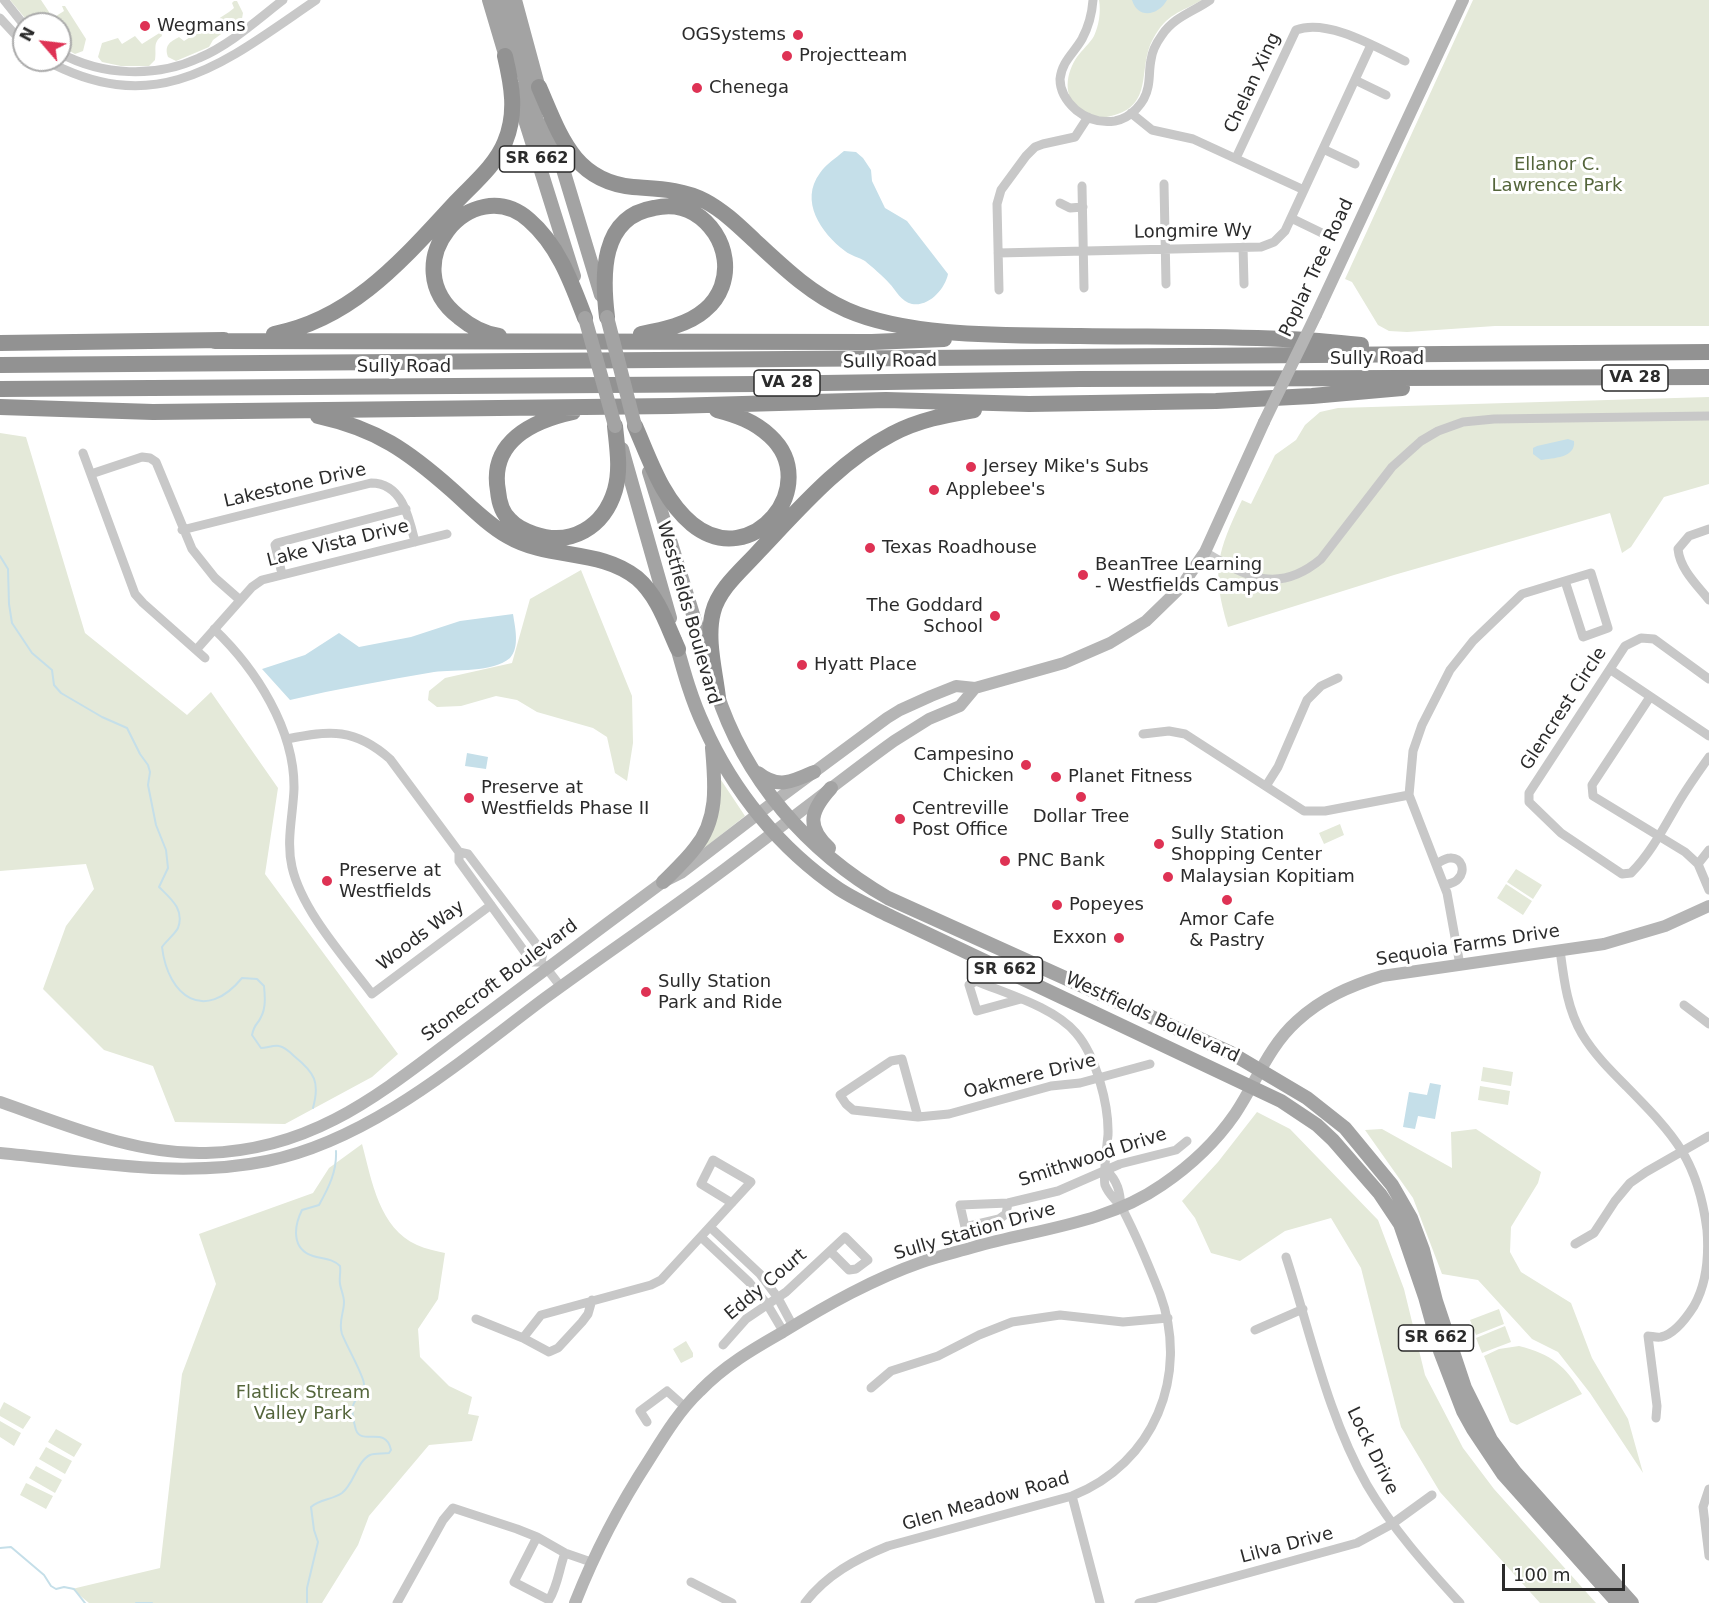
<!DOCTYPE html>
<style>
body{margin:0}
#map{position:relative;width:1709px;height:1603px;overflow:hidden;background:#fff;font-family:"DejaVu Sans",sans-serif}
canvas{display:block}
.north{position:absolute;left:12px;top:12px;width:60px;height:60px;box-sizing:border-box;background:#fff;border:2px solid #aaa;border-radius:50%;rotate:298deg;font-size:16px;font-weight:700;line-height:24px;text-align:center;color:#2b2b2b}
.north::after{content:'';display:block;margin:auto;width:21px;height:27px;background:#de3254;clip-path:polygon(50% 0,100% 100%,50% 72%,0 100%)}
.scale{position:absolute;left:1502px;top:1564px;width:123px;height:27px;box-sizing:border-box;border:3px solid #2b2b2b;border-top:0;padding-left:8px;font-size:18px;line-height:21px;white-space:nowrap;color:#2b2b2b;-webkit-text-stroke:4px #fff;paint-order:stroke}
</style>
<div id="map">
<canvas width="1709" height="1603"></canvas>
<div class="north">N</div>
<div class="scale">100 m</div>
</div>
<script>
const ctx = document.querySelector('canvas').getContext('2d');
ctx.lineJoin = 'round';
function fillPath(path, color) { ctx.fillStyle = color; ctx.fill(path, 'evenodd'); }
function stroke(path, color, width, dash) { ctx.strokeStyle = color; ctx.lineWidth = width; ctx.lineCap = dash ? 'butt' : 'round'; ctx.setLineDash(dash || []); ctx.stroke(path); }
function drawText(font, color, halo, rows, align = 'center') {
  ctx.font = font + ' "DejaVu Sans",sans-serif'; ctx.lineWidth = 6; ctx.setLineDash([]); ctx.textBaseline = 'middle'; ctx.strokeStyle = halo; ctx.fillStyle = color; for (const [text, x, y, turn = 0] of rows) {
    ctx.save(); ctx.translate(x, y); ctx.rotate((+turn || 0) * Math.PI / 180); ctx.textAlign = isNaN(turn) ? turn : align; if (halo) ctx.strokeText(text, 0, 0); ctx.fillText(text, 0, 0); ctx.restore();
  }
}
fillPath(new Path2D(`
 M 10,0 L 41,0 L 53,18 L 64,11 L 62,6 L 65,6 L 86,39 L 83,51 L 75,54 L 60,46 L 60,24 L 30,24 Z
 M 1099,0 L 1202,0 C 1180,13 1167,13 1153,39 C 1137,68 1155,106 1111,116 C 1101,119 1089,116 1080,110 C 1062,97 1066,73 1077,57 C 1082,50 1090,43 1094,36 C 1099,25 1101,12 1099,0 Z
 M 1473,0 L 1709,0 L 1709,326 L 1495,326 L 1407,332 L 1389,331 L 1378,325 L 1352,282 L 1345,279 Z
 M 234,1 L 237,1 L 243,13 L 241,24 L 228,29 L 213,40 L 209,47 L 176,61 L 168,57 C 164,45 170,42 179,37 L 184,41 L 229,12 L 234,8 L 232,3 Z
 M 161,32 L 162,36 C 152,43 157,49 155,60 L 149,66 L 121,66 L 102,62 L 98,57 L 102,43 L 118,38 L 122,44 L 135,36 L 142,44 Z
 M 1709,397 L 1709,484 L 1664,497 L 1631,547 L 1622,553 L 1610,513 L 1394,575 L 1228,627 C 1211,570 1217,553 1242,500 L 1251,504 L 1275,455 L 1296,440 L 1305,425 L 1320,412 L 1338,408 Z
 M 0,433 L 26,437 L 85,633 L 187,715 L 211,692 L 278,788 L 265,874 L 398,1054 L 372,1077 L 285,1124 L 175,1122 L 153,1066 L 104,1050 L 43,989 L 66,926 L 94,889 L 86,864 L 0,871 Z
 M 581,570 L 632,696 L 633,743 L 627,781 L 615,773 L 607,737 L 593,728 L 537,712 L 517,700 L 496,696 L 461,706 L 437,707 L 428,700 L 429,691 L 445,678 L 512,663 L 530,599 Z
 M 721,780 L 745,816 L 698,853 Z
 M 1340,824 L 1344,835 L 1324,844 L 1319,833 Z
 M 1516,869 L 1542,885 L 1533,899 L 1507,882 Z
 M 1506,884 L 1532,901 L 1523,915 L 1497,898 Z
 M 1483,1067 L 1513,1072 L 1511,1086 L 1481,1081 Z
 M 1480,1086 L 1510,1091 L 1508,1105 L 1478,1100 Z
 M 1257,1112 L 1290,1129 L 1378,1220 L 1404,1289 L 1425,1375 L 1463,1448 L 1494,1489 L 1596,1603 L 1540,1603 L 1440,1492 L 1401,1427 L 1361,1268 L 1331,1218 L 1285,1231 L 1240,1261 L 1211,1253 L 1195,1218 L 1182,1201 L 1218,1162 Z
 M 1382,1129 L 1452,1168 L 1451,1132 L 1476,1129 L 1541,1172 L 1538,1183 L 1511,1227 L 1510,1252 L 1521,1272 L 1571,1303 L 1592,1358 L 1628,1419 L 1643,1473 L 1590,1393 L 1558,1352 L 1532,1339 L 1478,1280 L 1442,1274 L 1413,1198 L 1365,1130 Z
 M 362,1144 C 372,1181 379,1228 417,1245 C 426,1249 436,1251 445,1253 L 438,1299 L 418,1329 L 420,1357 L 449,1386 L 472,1397 L 468,1414 L 479,1416 L 472,1441 L 429,1445 L 369,1516 L 358,1545 L 322,1603 L 89,1603 L 72,1589 L 160,1568 L 182,1374 L 216,1284 L 199,1234 L 313,1193 L 329,1168 Z
 M 1499,1309 L 1504,1324 L 1476,1335 L 1470,1320 Z
 M 1505,1326 L 1511,1342 L 1482,1353 L 1476,1338 Z
 M 686,1341 L 693,1353 L 693,1357 L 681,1363 L 673,1349 Z
 M 1519,1346 C 1551,1354 1566,1366 1582,1394 L 1517,1425 L 1510,1422 L 1484,1356 L 1499,1349 Z
 M 4,1402 L 31,1417 L 23,1429 L 0,1416 L 0,1410 Z
 M 0,1421 L 21,1433 L 14,1446 L 0,1437 Z
 M 56,1429 L 82,1444 L 74,1457 L 48,1442 Z
 M 46,1447 L 72,1461 L 65,1474 L 39,1459 Z
 M 36,1466 L 62,1480 L 55,1493 L 29,1478 Z
 M 26,1483 L 53,1496 L 46,1509 L 20,1495 Z`), '#e4e9d9');
fillPath(new Path2D(`
 M 1132,0 L 1167,0 C 1159,15 1138,20 1132,0 Z
 M 844,151 L 856,152 L 863,158 L 871,170 L 872,181 L 885,208 L 907,221 L 948,274 C 945,289 929,307 912,304 C 901,302 896,290 889,283 C 884,277 871,266 865,261 C 859,257 851,256 845,251 C 821,233 799,201 820,173 C 826,164 836,158 844,151 Z
 M 1568,439 L 1574,441 C 1576,458 1553,458 1541,460 L 1533,454 L 1533,448 L 1537,446 Z
 M 513,614 C 515,627 520,647 510,658 C 493,673 455,669 434,672 C 386,680 337,689 290,700 L 262,669 L 305,655 L 339,633 L 359,647 L 411,637 L 460,621 Z
 M 467,753 L 488,757 L 486,769 L 465,766 Z
 M 1430,1083 L 1441,1085 L 1435,1119 L 1418,1116 L 1415,1129 L 1403,1127 L 1409,1092 L 1427,1095 Z`), '#c5dfe9');
stroke(new Path2D(`
 M 0,556 L 8,569 L 9,604 L 12,623 L 32,653 L 52,670 L 54,685 L 61,693 L 102,717 L 127,728 L 140,754 L 148,765 L 150,772 L 148,785 L 156,825 L 166,850 L 168,868 L 159,887 C 170,898 185,909 178,928 C 175,934 166,941 162,947 C 168,997 205,1023 242,978 L 257,979 L 264,986 C 265,996 266,1008 261,1017 C 257,1026 255,1022 252,1035 L 261,1048 C 266,1048 274,1045 279,1046 C 285,1047 290,1052 294,1056 C 315,1073 320,1082 313,1108
 M 0,1548 L 11,1547 L 44,1575 L 51,1586 L 56,1589 L 64,1587 L 74,1589 L 85,1603
 M 136,1603 L 152,1603
 M 307,1603 L 307,1588 L 318,1542 L 314,1530 L 311,1507 C 320,1499 332,1500 342,1493 C 354,1484 357,1461 370,1455 C 375,1453 383,1454 389,1453 L 391,1450 C 386,1425 362,1446 356,1430 C 354,1423 350,1410 354,1403 C 357,1396 364,1392 364,1384 C 364,1376 346,1345 342,1334 C 338,1322 344,1313 344,1302 C 344,1296 341,1290 340,1284 C 339,1278 341,1272 340,1266 C 332,1258 323,1259 313,1256 C 291,1249 294,1226 302,1210 L 319,1205 C 329,1187 337,1171 336,1151`), '#c5dfe9', 2);
stroke(new Path2D(`
 M 4,0 L 24,25
 M 1093,0 C 1092,14 1089,26 1082,39 C 1074,53 1062,61 1060,79 C 1060,91 1067,102 1076,110 C 1087,119 1101,123 1115,121 C 1131,118 1145,103 1148,87 C 1150,78 1149,69 1151,60 C 1152,51 1157,42 1162,35 C 1174,17 1193,12 1210,0
 M 0,18 L 24,44
 M 60,53 C 102,76 156,78 199,58 C 230,45 257,20 283,0
 M 45,60 C 158,121 225,62 316,0
 M 1355,80 L 1386,95
 M 1131,113 L 1152,130 L 1193,139 L 1304,190
 M 1323,149 L 1355,164
 M 1236,158 L 1296,30 C 1327,18 1376,47 1405,61
 M 1164,184 L 1166,284
 M 1082,186 L 1084,288
 M 1060,203 L 1070,208 L 1083,207
 M 1291,218 L 1324,234
 M 1243,247 L 1244,284
 M 998,253 L 1261,247 L 1274,242 L 1285,231 L 1371,45
 M 999,290 L 997,204 L 1001,190 L 1026,156 L 1035,147 L 1043,144 L 1075,137 L 1088,117
 M 83,453 L 135,594 L 143,603 L 205,658
 M 91,474 L 142,457 L 150,458 L 156,462 L 192,549 L 215,578 L 240,600
 M 1709,529 L 1689,536 L 1678,549 C 1680,569 1696,584 1709,600
 M 182,530 L 371,483 C 402,483 409,517 415,542
 M 1205,552 C 1247,577 1278,595 1321,559 L 1392,467 L 1421,441 L 1438,431 L 1463,422 L 1494,419 L 1709,416
 M 282,574 L 275,545 L 277,543 L 406,509
 M 214,629 C 256,669 295,730 294,789 C 293,815 286,841 292,867 C 302,911 345,958 372,994 L 491,905
 M 196,650 L 252,587 L 262,580 L 447,534
 M 1611,670 L 1709,736
 M 1709,679 L 1654,639 L 1641,638 L 1625,646 L 1529,793 L 1529,802 L 1561,833 L 1622,874 L 1631,873 C 1652,852 1665,825 1680,800 C 1689,785 1699,771 1709,757
 M 1650,697 L 1592,785 L 1593,796 L 1685,852 L 1698,864 L 1709,890
 M 1143,734 L 1169,731 L 1185,734 L 1304,811 L 1325,811 L 1409,795
 M 287,739 C 330,730 355,728 390,759 L 459,852 L 459,861 L 532,962 L 541,962
 M 1266,786 L 1278,767 L 1307,700 L 1321,686 L 1338,678
 M 459,852 L 468,854 L 543,953 L 541,962
 M 1436,864 C 1440,862 1445,858 1450,858 C 1462,857 1466,871 1458,879 C 1455,883 1449,884 1444,885
 M 1698,864 L 1709,850
 M 1560,950 C 1564,980 1567,1008 1582,1034 C 1594,1054 1610,1070 1626,1086 C 1674,1135 1698,1159 1707,1230 C 1709,1256 1707,1283 1694,1306 C 1687,1317 1675,1334 1661,1337 C 1657,1338 1651,1336 1648,1336 L 1657,1406 L 1656,1418
 M 544,965 L 561,987
 M 1460,965 L 1447,893 L 1409,795 L 1413,751 L 1422,725 L 1450,670 L 1473,641 L 1522,594 L 1591,573 L 1608,628 L 1583,637 L 1565,581
 M 1684,1005 L 1709,1024
 M 918,1117 L 902,1059 L 891,1061 L 840,1095 L 846,1104 L 853,1110 L 918,1117 L 949,1114 L 1051,1086 L 1080,1083 L 1150,1064
 M 1106,1170 C 1118,1181 1120,1192 1121,1207
 M 1008,1203 L 1006,1214 L 999,1219 L 965,1227 L 960,1205 L 1008,1203 L 1058,1191 L 1120,1164 L 1176,1150 L 1187,1141
 M 710,1227 L 760,1274 L 778,1298 L 793,1326
 M 701,1237 L 749,1282 L 767,1304 L 783,1331
 M 1575,1244 L 1594,1233 L 1615,1201 L 1630,1183 L 1646,1172 L 1709,1136
 M 1286,1257 C 1310,1331 1328,1417 1367,1485 C 1392,1528 1426,1566 1460,1603
 M 476,1319 L 523,1338 L 541,1315 L 651,1285 L 661,1280 L 751,1182 L 713,1160 L 701,1184 L 732,1203
 M 1255,1330 L 1303,1309
 M 523,1338 L 549,1352 L 558,1348 L 582,1322 L 588,1314 L 592,1300
 M 723,1345 L 746,1319 L 786,1292 L 845,1237 L 868,1260 L 856,1269 L 849,1270 L 831,1252
 M 871,1388 L 891,1371 L 938,1356 L 979,1335 L 1012,1322 L 1060,1315 L 1123,1322 L 1168,1318
 M 647,1422 L 640,1411 L 667,1391 L 685,1407
 M 1709,1489 L 1703,1507 L 1709,1556
 M 1072,1496 L 1100,1603
 M 537,1537 L 514,1582 L 549,1600 C 558,1585 559,1569 565,1553
 M 691,1582 L 732,1603
 M 397,1603 L 443,1520 L 453,1508 L 517,1529 L 537,1537 L 565,1553 L 591,1562
 M 805,1603 C 826,1575 856,1559 888,1546 L 1072,1496 C 1154,1464 1190,1375 1160,1294 C 1149,1266 1137,1237 1123,1210 C 1118,1201 1109,1196 1105,1185 C 1103,1179 1107,1144 1108,1135 C 1109,1105 1096,1056 1076,1033 C 1054,1007 1007,994 976,981 L 969,985 L 977,1011 L 1021,999
 M 1139,1603 L 1357,1543 L 1392,1524 L 1432,1495`), '#c8c8c8', 9);
stroke(new Path2D(`
 M 1316,315 L 1463,0
 M 0,1102 C 66,1125 135,1155 206,1153 C 323,1150 392,1083 481,1018 C 541,973 602,927 663,882 L 681,873 L 775,801 L 887,718 L 900,710 L 931,696 L 956,686 L 975,688 L 1064,663 L 1110,643 L 1146,621 L 1181,587 L 1205,552 L 1264,422
 M 0,1153 C 88,1161 179,1179 267,1161 C 371,1140 462,1060 545,998 C 605,954 666,913 725,869 C 782,827 837,782 894,741 L 929,719 L 960,706 L 975,688
 M 575,1603 C 595,1552 619,1506 649,1460 C 664,1436 679,1411 700,1391 C 724,1366 753,1349 783,1332 C 827,1305 873,1279 922,1262 C 939,1256 957,1252 974,1247 C 1037,1229 1106,1224 1162,1185 C 1190,1166 1215,1143 1235,1114 C 1256,1083 1268,1047 1297,1021 C 1322,998 1350,986 1382,976 L 1604,944 L 1665,926 L 1709,906`), '#b5b5b5', 12);
stroke(new Path2D(`
 M 489,0 L 508,64
 M 502,0 L 544,145 L 557,161
 M 515,0 L 541,96
 M 515,88 L 574,276
 M 549,123 L 601,295
 M 622,449 L 670,618
 M 649,472 L 708,663
 M 675,640 C 683,669 691,699 704,726 C 733,791 780,849 839,889 C 856,900 874,908 892,917 L 1281,1101 L 1317,1125 L 1333,1140 L 1380,1194 L 1400,1224 L 1425,1297 L 1440,1351 L 1463,1411 L 1473,1429 L 1503,1474 L 1618,1603
 M 716,690 C 744,779 808,852 888,898 L 1231,1053 L 1307,1098 L 1345,1128 L 1392,1185 L 1411,1218 L 1423,1250 L 1436,1301 L 1465,1388 L 1491,1440 L 1515,1472 L 1632,1603
 M 758,773 C 778,789 792,782 814,772
 M 829,848 C 805,826 811,810 831,788
 M 663,882 C 674,871 686,860 695,848 C 719,819 715,783 712,748`), '#a3a3a3', 14);
stroke(new Path2D(`
 M 539,87 C 560,135 573,181 633,187 C 658,189 682,189 705,201 C 724,211 740,227 755,241 C 784,268 811,294 847,310 C 911,338 1010,335 1080,336 C 1147,337 1215,336 1283,339 C 1309,339 1335,343 1361,345
 M 607,317 C 602,276 600,217 654,208 C 667,205 682,206 694,213 C 729,234 737,283 705,310 C 688,325 662,330 641,334
 M 274,334 C 353,319 404,258 456,202 C 473,184 496,165 505,142 C 517,113 512,86 505,56
 M 499,336 C 484,334 471,327 459,317 C 392,265 472,170 529,220 C 559,246 572,284 585,318
 M 215,341 L 872,342 L 944,339
 M 0,343 L 224,340
 M 0,365 L 1709,352
 M 0,389 L 759,384 L 1080,379 L 1709,377
 M 0,407 L 153,412 L 671,406 L 886,400 L 1029,404 L 1216,401 L 1312,396 L 1402,388
 M 573,412 C 532,421 489,442 498,491 C 499,502 502,513 510,520 C 516,527 525,531 534,534 C 571,547 604,527 615,490 C 621,469 617,447 615,426
 M 318,416 C 377,429 408,451 452,490 C 470,506 487,524 508,536 C 549,560 599,548 637,578 C 658,596 667,625 678,649
 M 635,426 C 650,460 662,499 692,524 C 752,573 823,485 770,436 C 754,421 736,415 717,410
 M 718,698 C 715,671 706,639 713,612 C 719,588 743,569 759,551 C 799,509 840,461 892,434 C 918,420 946,415 974,410`), '#929292', 16);
stroke(new Path2D(`
 M 1264,422 L 1316,315`), '#b5b5b5', 12);
stroke(new Path2D(`
 M 607,317 L 635,426
 M 585,318 L 615,426`), '#a3a3a3', 14);
for (const [x, y, r, color] of [
 [145,26,6,"#de3254"],
 [798,35,6,"#de3254"],
 [787,56,6,"#de3254"],
 [697,88,6,"#de3254"],
 [971,467,6,"#de3254"],
 [934,490,6,"#de3254"],
 [870,548,6,"#de3254"],
 [1083,575,6,"#de3254"],
 [995,616,6,"#de3254"],
 [802,665,6,"#de3254"],
 [1026,765,6,"#de3254"],
 [1056,777,6,"#de3254"],
 [1081,797,6,"#de3254"],
 [469,798,6,"#de3254"],
 [900,819,6,"#de3254"],
 [1159,844,6,"#de3254"],
 [1005,861,6,"#de3254"],
 [1168,877,6,"#de3254"],
 [327,881,6,"#de3254"],
 [1227,900,6,"#de3254"],
 [1057,905,6,"#de3254"],
 [1119,938,6,"#de3254"],
 [646,992,6,"#de3254"]
]) { const dot = new Path2D(); dot.arc(x, y, r, 0, 2 * Math.PI); ctx.fillStyle = color; ctx.fill(dot); stroke(dot, '#fff', 2); }
for (const [x, y, w] of [
 [537,159,75],
 [1635,378,66],
 [787,383,66],
 [1005,970,75],
 [1436,1338,75]
]) { const box = new Path2D(); box.roundRect(x - w / 2, y - 13, w, 26, 4.5); ctx.fillStyle = '#fff'; ctx.fill(box); stroke(box, '#2b2b2b', 1.5); }
drawText('bold 16px', '#2b2b2b', null, [
 ["SR 662",537,159],
 ["VA 28",1635,378],
 ["VA 28",787,383],
 ["SR 662",1005,970],
 ["SR 662",1436,1338]
]);
drawText('18px', '#2b2b2b', '#fff', [
 ["Wegmans",157,26],
 ["OGSystems",786,35,"right"],
 ["Projectteam",799,56],
 ["Chenega",709,88],
 ["Jersey Mike's Subs",983,467],
 ["Applebee's",946,490],
 ["Texas Roadhouse",882,548],
 ["BeanTree Learning",1095,565],
 ["- Westfields Campus",1095,586],
 ["The Goddard",983,606,"right"],
 ["School",983,627,"right"],
 ["Hyatt Place",814,665],
 ["Campesino",1014,755,"right"],
 ["Chicken",1014,776,"right"],
 ["Planet Fitness",1068,777],
 ["Preserve at",481,788],
 ["Westfields Phase II",481,809],
 ["Centreville",912,809],
 ["Post Office",912,830],
 ["Dollar Tree",1081,817,"center"],
 ["Sully Station",1171,834],
 ["Shopping Center",1171,855],
 ["PNC Bank",1017,861],
 ["Preserve at",339,871],
 ["Westfields",339,892],
 ["Malaysian Kopitiam",1180,877],
 ["Popeyes",1069,905],
 ["Amor Cafe",1227,920,"center"],
 ["& Pastry",1227,941,"center"],
 ["Exxon",1107,938,"right"],
 ["Sully Station",658,982],
 ["Park and Ride",658,1003]
], 'left');
drawText('18px', '#2b2b2b', '#fff', [
 ["Chelan Xing",1253,83,-65],
 ["Longmire Wy",1193,232,-1],
 ["Poplar Tree Road",1317,268,-65],
 ["Sully Road",1377,359],
 ["Sully Road",890,362,-1],
 ["Sully Road",404,367],
 ["Lakestone Drive",295,486,-13],
 ["Lake Vista Drive",338,544,-14],
 ["Westfields Boulevard",688,613,74],
 ["Glencrest Circle",1564,709,-57],
 ["Woods Way",421,936,-37],
 ["Sequoia Farms Drive",1468,946,-9],
 ["Stonecroft Boulevard",500,981,-37],
 ["Westfields Boulevard",1152,1018,25],
 ["Oakmere Drive",1030,1077,-14],
 ["Smithwood Drive",1093,1158,-18],
 ["Sully Station Drive",975,1232,-16],
 ["Eddy Court",766,1285,-40],
 ["Lock Drive",1372,1451,64],
 ["Glen Meadow Road",986,1502,-16],
 ["Lilva Drive",1287,1546,-15]
]);
drawText('18px', '#54653b', '#fff', [
 ["Ellanor C.",1557,165],
 ["Lawrence Park",1557,186],
 ["Flatlick Stream",303,1393],
 ["Valley Park",303,1414]
]);
</script>
